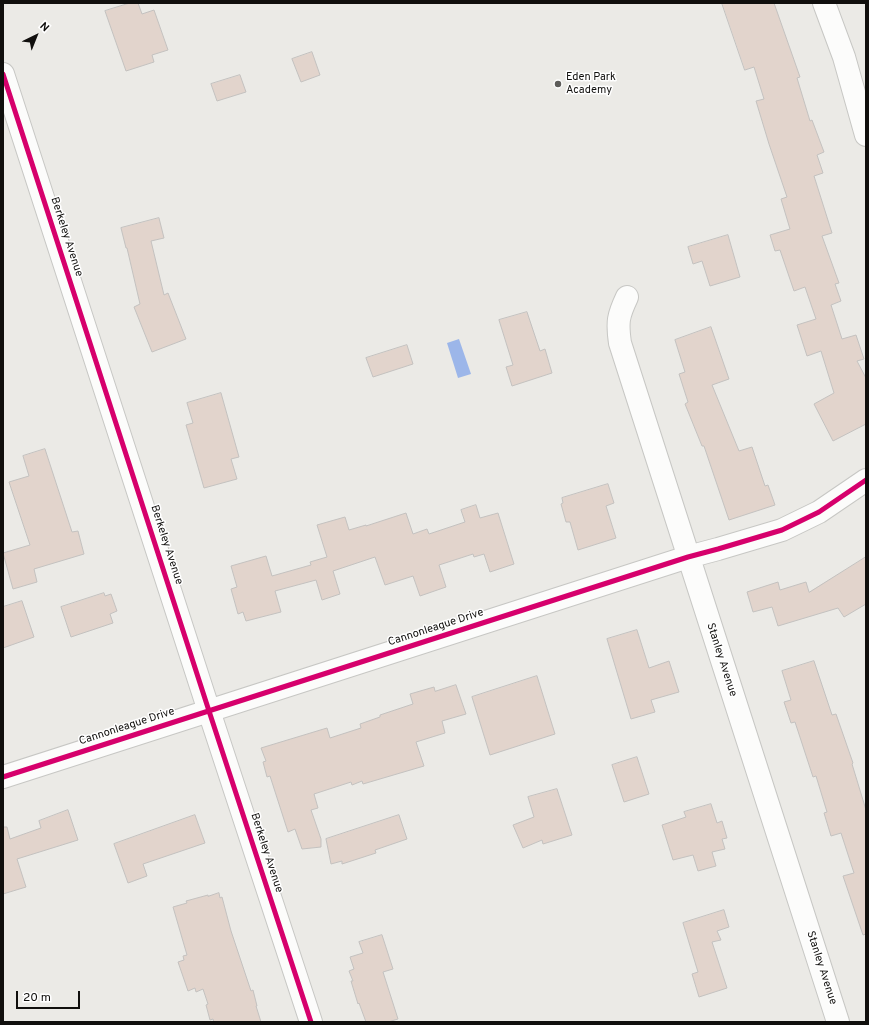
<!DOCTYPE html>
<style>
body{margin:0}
#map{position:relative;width:869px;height:1025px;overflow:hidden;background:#ebeae6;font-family:Overpass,sans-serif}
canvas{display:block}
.frame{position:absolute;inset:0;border:4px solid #100f0d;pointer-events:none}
.north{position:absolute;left:16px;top:16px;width:40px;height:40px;-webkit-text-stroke:3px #fff;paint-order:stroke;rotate:43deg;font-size:11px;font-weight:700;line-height:16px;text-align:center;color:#100f0d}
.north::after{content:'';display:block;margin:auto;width:14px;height:18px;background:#100f0d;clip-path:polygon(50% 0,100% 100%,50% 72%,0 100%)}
.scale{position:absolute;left:16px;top:991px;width:64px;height:18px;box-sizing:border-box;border:2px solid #100f0d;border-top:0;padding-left:5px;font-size:12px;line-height:14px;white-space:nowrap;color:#100f0d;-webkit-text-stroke:3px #fff;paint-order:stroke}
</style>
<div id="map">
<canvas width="869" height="1025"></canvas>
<div class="frame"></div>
<div class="north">N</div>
<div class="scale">20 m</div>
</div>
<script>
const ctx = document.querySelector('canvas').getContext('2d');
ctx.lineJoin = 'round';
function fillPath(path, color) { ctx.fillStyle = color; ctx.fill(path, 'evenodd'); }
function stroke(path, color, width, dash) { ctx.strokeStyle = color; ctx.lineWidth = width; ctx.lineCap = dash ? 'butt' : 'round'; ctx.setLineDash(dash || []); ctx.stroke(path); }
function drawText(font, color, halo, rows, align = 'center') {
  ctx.font = font + ' Overpass,sans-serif'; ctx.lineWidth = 3; ctx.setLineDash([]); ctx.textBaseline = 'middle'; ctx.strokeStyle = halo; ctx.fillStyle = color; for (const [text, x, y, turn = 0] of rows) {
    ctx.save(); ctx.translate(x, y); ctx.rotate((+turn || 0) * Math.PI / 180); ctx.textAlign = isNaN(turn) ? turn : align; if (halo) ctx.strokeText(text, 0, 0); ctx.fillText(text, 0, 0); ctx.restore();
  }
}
fillPath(new Path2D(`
 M 459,339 L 471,374 L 458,378 L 447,343 Z`), '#9cb6e9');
const building = new Path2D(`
 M 130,3 L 138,3 L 142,14 L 154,10 L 168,50 L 152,55 L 154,62 L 126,71 L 105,11 Z
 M 722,3 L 774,3 L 800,77 L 797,78 L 810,121 L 812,120 L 824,152 L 817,155 L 823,173 L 814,176 L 832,233 L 822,236 L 839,283 L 835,284 L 841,301 L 831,305 L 842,339 L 856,335 L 864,359 L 857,361 L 866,378 L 866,424 L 833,441 L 814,404 L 834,393 L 821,351 L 807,356 L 797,325 L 816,319 L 805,287 L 794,291 L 780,250 L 775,251 L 770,235 L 790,229 L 781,199 L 787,197 L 769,144 L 756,101 L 764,99 L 754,67 L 745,70 Z
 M 312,52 L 320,75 L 301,82 L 292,59 Z
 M 240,75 L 246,92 L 217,101 L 211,84 Z
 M 159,218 L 164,238 L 151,241 L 164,295 L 168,293 L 186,339 L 152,352 L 134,307 L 140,304 L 127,248 L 126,248 L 121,228 Z
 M 728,235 L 740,277 L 710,286 L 702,261 L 693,264 L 688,247 Z
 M 527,312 L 540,351 L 545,349 L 552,373 L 512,386 L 506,367 L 513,365 L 499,320 Z
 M 711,327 L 729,379 L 712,385 L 739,451 L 752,447 L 765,486 L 768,485 L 775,505 L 729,520 L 704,446 L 702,446 L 685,404 L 688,402 L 679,374 L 685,372 L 675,340 Z
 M 407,345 L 413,364 L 373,377 L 366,358 Z
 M 221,393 L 239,457 L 231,459 L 237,479 L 204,488 L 186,425 L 193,423 L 187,403 Z
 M 45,449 L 72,532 L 78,531 L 84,554 L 34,569 L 37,582 L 13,589 L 3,553 L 30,545 L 9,482 L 29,476 L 23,456 Z
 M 608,484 L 614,503 L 606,506 L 616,538 L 578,550 L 570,522 L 566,522 L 561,504 L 563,503 L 562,498 Z
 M 476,505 L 480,518 L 498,513 L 514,564 L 490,572 L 484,554 L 474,557 L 473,554 L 439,565 L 446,587 L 420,596 L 413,576 L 385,585 L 375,557 L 333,571 L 340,594 L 322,600 L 316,580 L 275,591 L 281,612 L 246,621 L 243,612 L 238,614 L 231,589 L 237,587 L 231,566 L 266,556 L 272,576 L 311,565 L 310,562 L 327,557 L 317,525 L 345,517 L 349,530 L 366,525 L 366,526 L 406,513 L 413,534 L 427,529 L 429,534 L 465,522 L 461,510 Z
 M 866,557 L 866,604 L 844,617 L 838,608 L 778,626 L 772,607 L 753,612 L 747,592 L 778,582 L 780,590 L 806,582 L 809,592 Z
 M 104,593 L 105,596 L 111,594 L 117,611 L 110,614 L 113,623 L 71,637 L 61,607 Z
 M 22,601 L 34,637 L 3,648 L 3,607 Z
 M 637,630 L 649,668 L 669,661 L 679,692 L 651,700 L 655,712 L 631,719 L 607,639 Z
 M 814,661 L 832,715 L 836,714 L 853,763 L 852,764 L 866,810 L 866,934 L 863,935 L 843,876 L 854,873 L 841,833 L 831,836 L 824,813 L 827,812 L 816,776 L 813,777 L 795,722 L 791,723 L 784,702 L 791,700 L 782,671 Z
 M 537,676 L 555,734 L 490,755 L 472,697 Z
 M 456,685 L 466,714 L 442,721 L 445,733 L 416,742 L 424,766 L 363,784 L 362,781 L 352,785 L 351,782 L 314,794 L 318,808 L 311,810 L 321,839 L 321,847 L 302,849 L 295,829 L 288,832 L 270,776 L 267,777 L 263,762 L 266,761 L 261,748 L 327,728 L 330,738 L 361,728 L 360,724 L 380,717 L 380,715 L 413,704 L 410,694 L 434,687 L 435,691 Z
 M 637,757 L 649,794 L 624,802 L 612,765 Z
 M 557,789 L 572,835 L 543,844 L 542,840 L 523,848 L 513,825 L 534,817 L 528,797 Z
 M 711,804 L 717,823 L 722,821 L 727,838 L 722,839 L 725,849 L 712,852 L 716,866 L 698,871 L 693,855 L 673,860 L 662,825 L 686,817 L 684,812 Z
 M 68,810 L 78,840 L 17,859 L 26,887 L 3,894 L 3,827 L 7,827 L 10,839 L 41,828 L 39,821 Z
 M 195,815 L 205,843 L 143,864 L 147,876 L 128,883 L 114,844 Z
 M 399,815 L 407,839 L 375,850 L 376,853 L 342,864 L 342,861 L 331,864 L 326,839 Z
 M 219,893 L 220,898 L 222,897 L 231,931 L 251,991 L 253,990 L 257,1006 L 256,1006 L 261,1022 L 214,1022 L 213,1019 L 210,1020 L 206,1005 L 208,1004 L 203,989 L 196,992 L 195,988 L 188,991 L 178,962 L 184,960 L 183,956 L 187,955 L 173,907 L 187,903 L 186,901 L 208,895 L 208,896 Z
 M 724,910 L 729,927 L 717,931 L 721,940 L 712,942 L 727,988 L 699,997 L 692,974 L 698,972 L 683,923 Z
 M 382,935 L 393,969 L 383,972 L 398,1019 L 388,1022 L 366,1022 L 359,1003 L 358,1004 L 351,981 L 353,981 L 349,971 L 354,969 L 350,957 L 363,953 L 359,942 Z`);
fillPath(building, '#e2d4cc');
stroke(building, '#c3c1bf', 1);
const minor = new Path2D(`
 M 824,3 L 844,57 L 866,135
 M 3,74 L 209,711 L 311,1022
 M 627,297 C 618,316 617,322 620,343 L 838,1022
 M 3,777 L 688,557 L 718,549 L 782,530 L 819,512 L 866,480`);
stroke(minor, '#c7c7c4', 24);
stroke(minor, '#fcfcfb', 22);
stroke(new Path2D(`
 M 3,74 L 209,711 L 311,1022
 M 3,777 L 688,557 L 718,549 L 782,530 L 819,512 L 866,480`), '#d6006c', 5);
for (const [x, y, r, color] of [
 [558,84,4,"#5d5c59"]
]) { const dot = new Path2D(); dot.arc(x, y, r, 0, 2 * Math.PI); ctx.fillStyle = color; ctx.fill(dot); stroke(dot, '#fff', 1.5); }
drawText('11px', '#100f0d', '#fff', [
 ["Eden Park",566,78],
 ["Academy",566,91]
], 'left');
drawText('11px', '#100f0d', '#fff', [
 ["Berkeley Avenue",66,237,72],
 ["Berkeley Avenue",166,545,72],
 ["Cannonleague Drive",436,628,-18],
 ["Stanley Avenue",721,660,72],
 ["Cannonleague Drive",127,727,-18],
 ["Berkeley Avenue",266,853,72],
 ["Stanley Avenue",821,968,72]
]);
</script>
